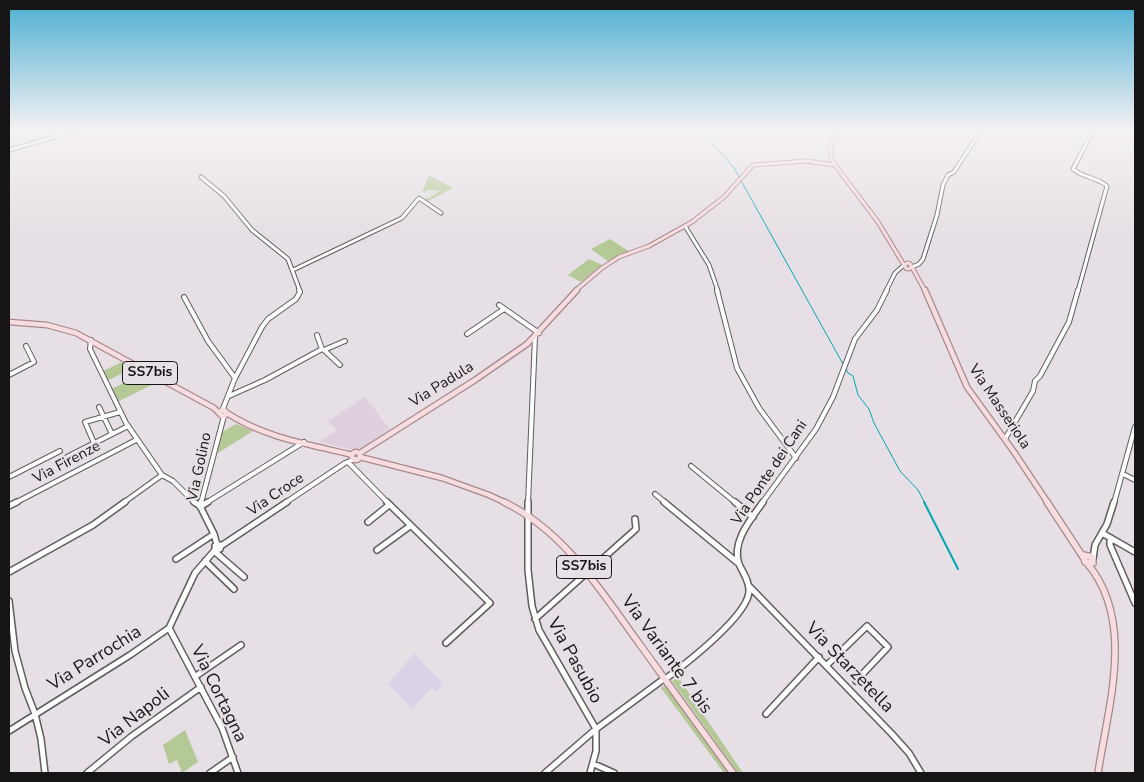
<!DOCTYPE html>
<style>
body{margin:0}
#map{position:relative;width:1144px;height:782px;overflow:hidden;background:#e6dfe5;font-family:"Nunito Sans",sans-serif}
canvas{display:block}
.frame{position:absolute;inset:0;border:10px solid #171417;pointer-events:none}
</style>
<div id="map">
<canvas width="1144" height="782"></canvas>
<div class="frame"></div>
</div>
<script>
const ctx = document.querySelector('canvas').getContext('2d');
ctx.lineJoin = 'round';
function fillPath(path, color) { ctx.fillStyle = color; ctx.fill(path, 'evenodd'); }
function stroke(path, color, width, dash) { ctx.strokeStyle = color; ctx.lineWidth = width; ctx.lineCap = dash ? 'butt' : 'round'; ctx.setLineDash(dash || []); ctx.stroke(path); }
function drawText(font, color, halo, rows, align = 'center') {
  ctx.font = font + ' "Nunito Sans",sans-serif'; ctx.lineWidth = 4.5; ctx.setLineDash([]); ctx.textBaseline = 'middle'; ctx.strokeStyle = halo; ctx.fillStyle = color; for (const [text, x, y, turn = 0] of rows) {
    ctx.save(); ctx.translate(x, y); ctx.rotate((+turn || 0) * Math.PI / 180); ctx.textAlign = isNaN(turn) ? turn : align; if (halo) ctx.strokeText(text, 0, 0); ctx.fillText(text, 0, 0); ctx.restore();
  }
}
fillPath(new Path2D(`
 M 365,397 L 390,429 L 367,445 L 358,449 L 348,449 L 318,441 L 337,430 L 328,421 Z`), '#ded1dd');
fillPath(new Path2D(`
 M 414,653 L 443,683 L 436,692 L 432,688 L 412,709 L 388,684 Z`), '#dcd3e8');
fillPath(new Path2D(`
 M 429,175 L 453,188 L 427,202 L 424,200 L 428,197 L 431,199 L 431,196 L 440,191 L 429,190 L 422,192 Z
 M 610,239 L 630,252 L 609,262 L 591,249 Z
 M 589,259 L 602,265 L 581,282 L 568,275 Z
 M 122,362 L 133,368 L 107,381 L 103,371 Z
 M 143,374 L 158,382 L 117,402 L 111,389 Z
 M 236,424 L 253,431 L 218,453 L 215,452 L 219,434 Z
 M 678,677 L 743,773 L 738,773 L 672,681 Z
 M 665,685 L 730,773 L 724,773 L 661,688 Z
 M 185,730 L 198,762 L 182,773 L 177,760 L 169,764 L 163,745 Z`), '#b5c997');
stroke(new Path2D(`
 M 700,129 L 734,168 L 843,364
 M 845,367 L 848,373 L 853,376 L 858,395 L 869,409 L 874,423 L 900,471 L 918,490 L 925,503`), '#01a7b1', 1);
stroke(new Path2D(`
 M 924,502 L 958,569`), '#01a7b1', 2);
const minorFar2 = new Path2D(`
 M 9,150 L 82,129
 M 201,177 L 224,196 L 252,230 L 288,259 L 300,291
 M 685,226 L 709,265 L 718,291
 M 912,267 L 919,264 L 923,259 L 937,215 L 943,185 L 948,175 L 954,172 L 982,129
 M 293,270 L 402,218 L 419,198 L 441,213
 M 886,291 L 895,273 L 904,265
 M 1078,291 L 1107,186 C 1097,177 1083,178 1073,169 L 1094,129`);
const minorFar1 = new Path2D(`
 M 717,290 L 737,368 L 759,408 L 796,458
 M 184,297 L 208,341 L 235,378
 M 499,305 L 539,333
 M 467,334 L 504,309
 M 91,340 L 90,349 L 126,423 L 162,475
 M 322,349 L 324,350 L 345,341
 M 324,350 L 340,365
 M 9,375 L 34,362 L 26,346
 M 229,396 L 265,380 L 322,349 L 317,335
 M 99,407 L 112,434
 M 222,411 L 235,378 L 262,327 L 268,319 L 296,299 L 300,292 L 299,290
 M 1005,439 L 1033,391 L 1035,381 L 1040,376 L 1069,322 L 1078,290
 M 94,443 L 85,422 L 120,412
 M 67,457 L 128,426
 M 348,462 L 388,503
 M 691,466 L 736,503
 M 1123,474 L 1135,480
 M 9,477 L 60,451
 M 655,494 L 666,503
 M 15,503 L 136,440
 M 123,503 L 162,475 L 173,481 L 195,503
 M 201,503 L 224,416
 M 206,503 L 304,442
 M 285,503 L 345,463 L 355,459
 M 528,503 L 535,337
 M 762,503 L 816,429 L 833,397 L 855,339 L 877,310 L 887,290
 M 1114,503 L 1135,427`);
const minor = new Path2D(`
 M 194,502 L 200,506
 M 201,502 L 200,506 L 214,534 L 217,545
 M 387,502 L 490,603 L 446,643
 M 528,502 L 528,570 L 532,606 L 539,630 L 596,729 L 596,751 L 590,773
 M 664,502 L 738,563
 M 735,502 L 753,517
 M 9,506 L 17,502
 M 200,507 L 208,502
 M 368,522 L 389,505
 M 1102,533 L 1135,552
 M 1110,538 L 1110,545 L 1135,603
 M 221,545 L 220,549 L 215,550 L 215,546 Z
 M 221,546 L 287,502
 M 377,550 L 410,526
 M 214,551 L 244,577
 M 176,559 L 214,534
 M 1093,559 L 1095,545 L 1107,524 L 1114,502
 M 205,561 L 234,589
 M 9,572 L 93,525 L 125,502
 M 750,587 L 891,733 L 909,753 L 921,773
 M 9,601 L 15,651 L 25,688 L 35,714 L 41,739 L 45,773
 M 535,619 L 636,529 L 635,519
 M 169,628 L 222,728 L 238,773
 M 169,628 L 195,573 L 215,550
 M 827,665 L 867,626 L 888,647 L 856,681
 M 196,676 L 241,645
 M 668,677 C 688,662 747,616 749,592 C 750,582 743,573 739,564 C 731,542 751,519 763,502
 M 766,714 L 819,657
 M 9,731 L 130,655 L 169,628
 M 594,764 L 614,773
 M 87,773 L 132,736 L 201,687
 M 210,773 L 233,757
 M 545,773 L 596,729 L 661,681`);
const majorFar2 = new Path2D(`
 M 838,129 L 830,149 L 832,161 L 878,222 L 904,265
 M905 266a3 3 0 1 1 6 0a3 3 0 1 1-6 0Z
 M 912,267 L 925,291
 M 575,291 L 602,268 L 619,257 L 649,246 L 692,222 L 724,197 L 753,165 L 806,161 L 834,165`);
const majorFar1 = new Path2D(`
 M 925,290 L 967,387 L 1014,452 L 1048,503
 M 9,322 L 47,325 L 76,333 L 214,408 L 220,414
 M220 413a3 3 0 1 1 6 0a3 3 0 1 1-6 0Z
 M 227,413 C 265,438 309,444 352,455
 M352 456a4 4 0 1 1 8 0a4 4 0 1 1-8 0Z
 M 360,453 L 475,380 L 527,344 L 577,290
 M 360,457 L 442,478 L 489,495 L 506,503`);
const major = new Path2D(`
 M 504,502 C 566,532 602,593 641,646 C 672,689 702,731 733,773
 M 1047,502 L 1083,557
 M 1083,555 L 1092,557 L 1093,563 L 1085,562 Z
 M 1087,563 C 1136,621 1108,706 1098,773`);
stroke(minorFar2, '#615b61', 5);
stroke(minorFar1, '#615b61', 6);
stroke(minor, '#615b61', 8);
stroke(majorFar2, '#a7888d', 5);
stroke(majorFar1, '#a7888d', 7);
stroke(major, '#a7888d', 8);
stroke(minorFar2, '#fff', 3);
stroke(minorFar1, '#fff', 4);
stroke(minor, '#fff', 5);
stroke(majorFar2, '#f8dde0', 3);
stroke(majorFar1, '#f8dde0', 4.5);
stroke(major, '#f8dde0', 5.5);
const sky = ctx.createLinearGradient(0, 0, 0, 239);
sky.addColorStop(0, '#4bafd2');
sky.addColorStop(0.54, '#f4f1f3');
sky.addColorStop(1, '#f4f1f300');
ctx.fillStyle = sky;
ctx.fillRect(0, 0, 1144, 239);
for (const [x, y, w] of [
 [150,373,55],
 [584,567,55]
]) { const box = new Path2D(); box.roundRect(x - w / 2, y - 11.5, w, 23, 4); ctx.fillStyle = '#e6dfe5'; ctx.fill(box); stroke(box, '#171417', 1); }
drawText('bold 14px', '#171417', null, [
 ["SS7bis",150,373],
 ["SS7bis",584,567]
]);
drawText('15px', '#171417', '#e6dfe5', [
 ["Via Padula",442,385,-32],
 ["Via Masseriola",999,407,56],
 ["Via Firenze",67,463,-28],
 ["Via Golino",200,467,-78],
 ["Via Ponte dei Cani",770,473,-56],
 ["Via Croce",276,495,-34]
]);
drawText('18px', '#171417', '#e6dfe5', [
 ["Via Variante 7 bis",666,655,54],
 ["Via Parrochia",95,659,-32],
 ["Via Pasubio",574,661,61],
 ["Via Starzetella",849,668,46],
 ["Via Cortagna",218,694,64],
 ["Via Napoli",135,718,-38]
]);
</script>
